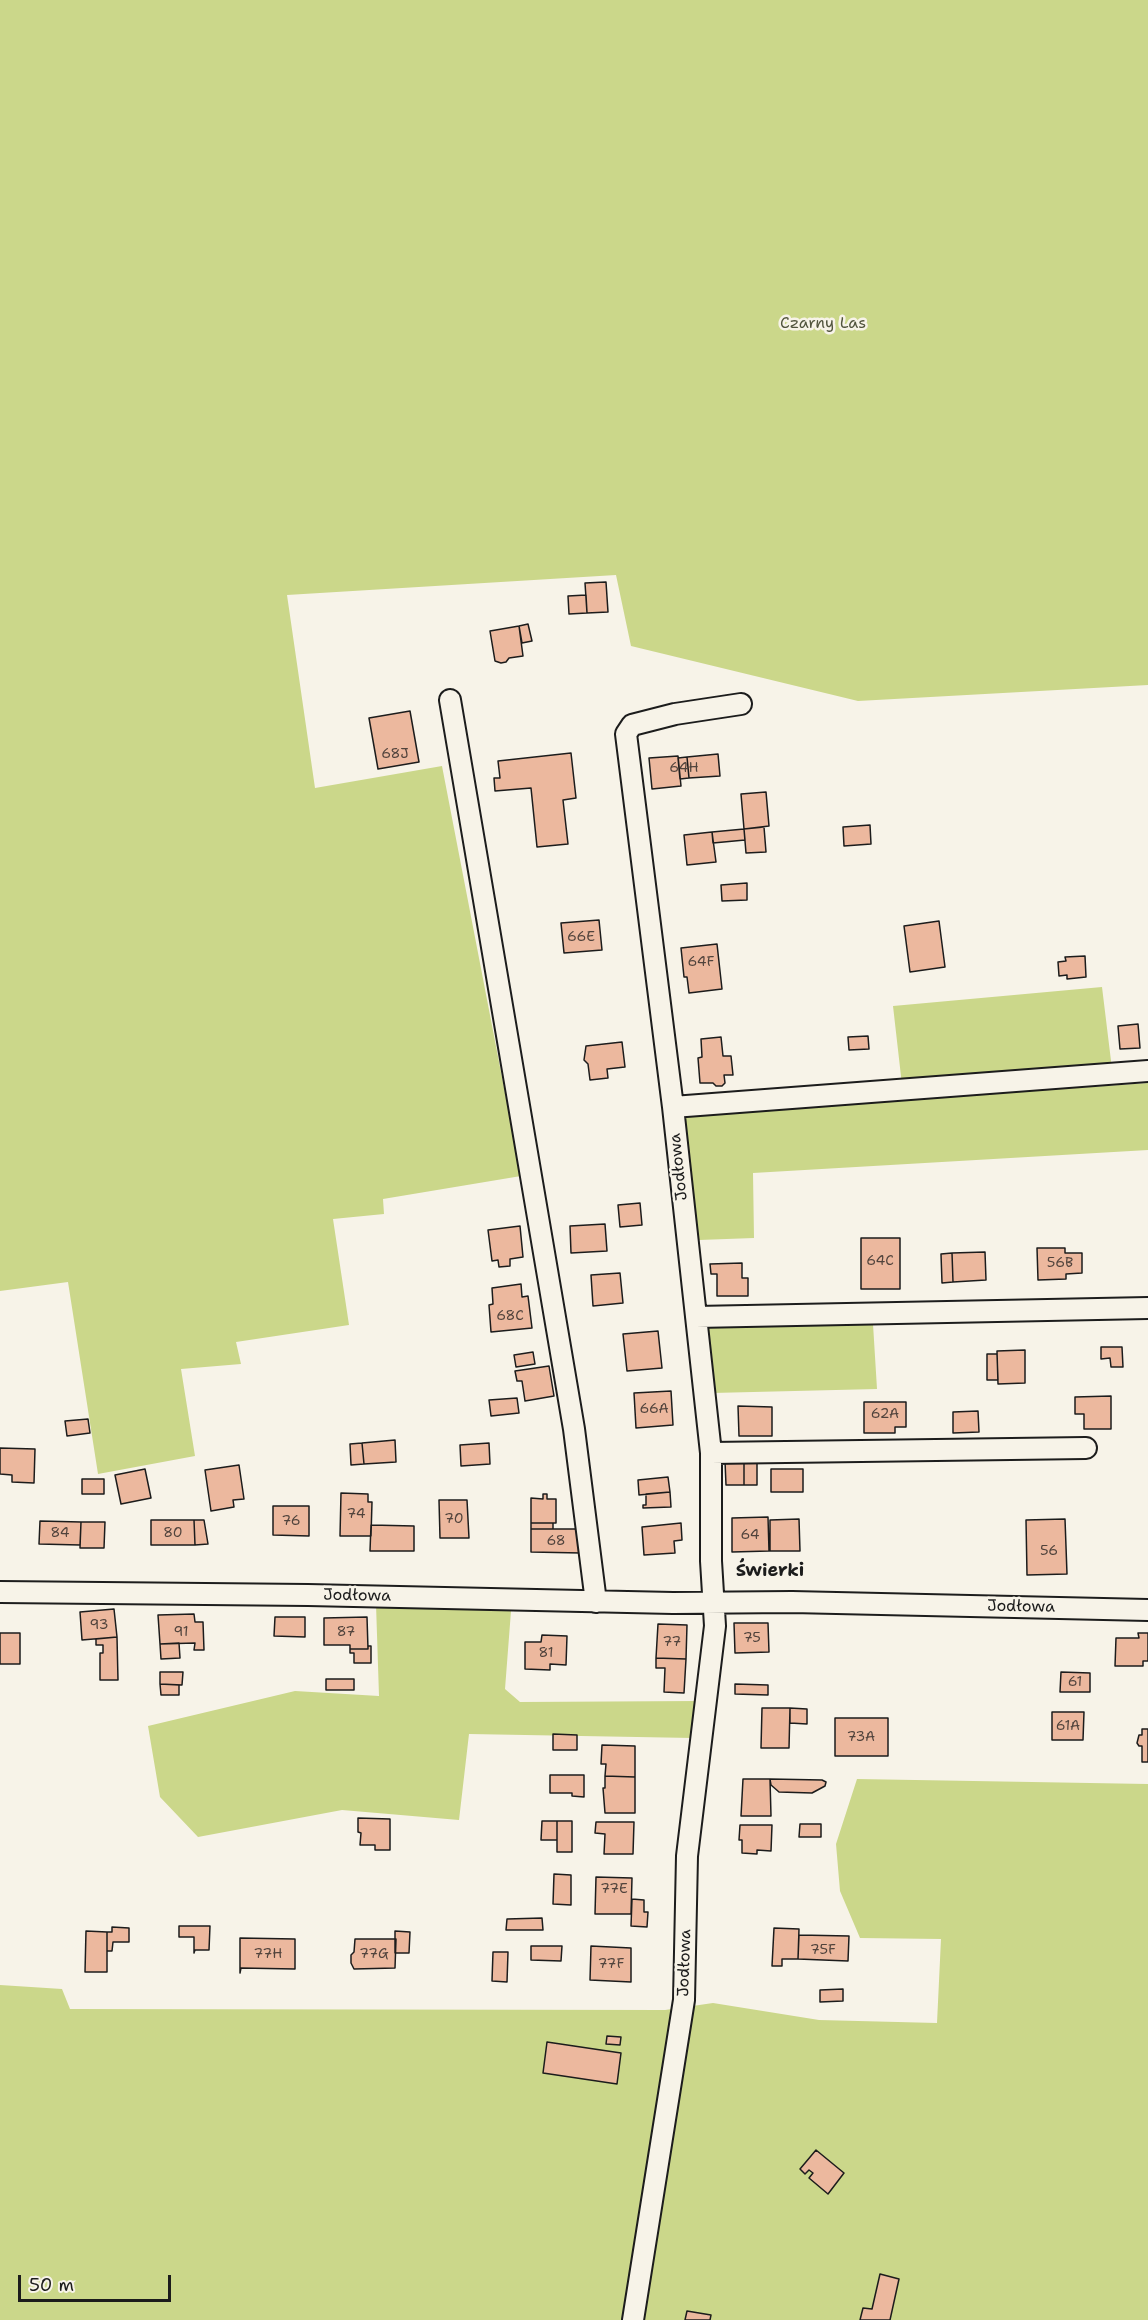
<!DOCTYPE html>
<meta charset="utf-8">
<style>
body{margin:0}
#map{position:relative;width:1148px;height:2320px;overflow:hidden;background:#f7f3e8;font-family:"Shantell Sans",sans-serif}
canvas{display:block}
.scale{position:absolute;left:18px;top:2275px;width:153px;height:27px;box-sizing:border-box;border:3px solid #1c1c1c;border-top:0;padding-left:8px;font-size:18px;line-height:21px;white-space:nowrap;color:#1c1c1c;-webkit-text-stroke:4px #f7f3e8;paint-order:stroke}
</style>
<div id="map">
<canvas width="1148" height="2320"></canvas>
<div class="scale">50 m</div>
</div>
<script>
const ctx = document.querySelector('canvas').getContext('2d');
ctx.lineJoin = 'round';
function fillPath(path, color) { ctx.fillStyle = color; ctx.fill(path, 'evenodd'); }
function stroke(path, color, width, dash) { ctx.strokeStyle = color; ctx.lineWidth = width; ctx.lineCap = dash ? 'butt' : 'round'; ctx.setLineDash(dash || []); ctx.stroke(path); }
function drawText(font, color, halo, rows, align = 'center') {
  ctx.font = font + ' "Shantell Sans",sans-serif'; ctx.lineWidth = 5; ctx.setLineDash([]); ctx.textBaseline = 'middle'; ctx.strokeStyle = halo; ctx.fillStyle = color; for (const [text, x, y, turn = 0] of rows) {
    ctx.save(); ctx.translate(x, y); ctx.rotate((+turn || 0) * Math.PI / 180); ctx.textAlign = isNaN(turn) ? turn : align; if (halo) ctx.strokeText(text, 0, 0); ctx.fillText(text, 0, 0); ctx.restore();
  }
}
fillPath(new Path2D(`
 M 0,0 L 1148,0 L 1148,685 L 858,701 L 631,646 L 616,575 L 287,595 L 315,788 L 442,766 L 521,1176 L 383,1199 L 384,1214 L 333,1219 L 349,1325 L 236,1342 L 241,1364 L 181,1369 L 195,1456 L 98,1474 L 68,1282 L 0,1291 Z
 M 1102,987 L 1112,1069 L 902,1085 L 893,1006 Z
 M 1148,1083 L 1148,1150 L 753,1173 L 754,1238 L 699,1240 L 681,1117 L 709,1113 Z
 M 873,1324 L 877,1389 L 712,1393 L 703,1326 Z
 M 376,1604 L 511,1611 L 505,1689 L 520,1702 L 698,1701 L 693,1738 L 469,1734 L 459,1820 L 342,1810 L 198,1837 L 160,1797 L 148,1726 L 295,1691 L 379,1696 Z
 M 857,1779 L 1148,1784 L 1148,2320 L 0,2320 L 0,1985 L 62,1989 L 70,2009 L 665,2010 L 713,2003 L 819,2020 L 937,2023 L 941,1939 L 860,1938 L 840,1891 L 836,1844 Z`), '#cbd78a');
const building = new Path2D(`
 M 606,582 L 608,612 L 587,613 L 585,583 Z
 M 586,595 L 587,613 L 569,614 L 568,596 Z
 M 528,624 L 532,641 L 522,643 L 519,626 Z
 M 519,626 L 523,656 L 509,658 L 506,662 L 501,663 L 495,661 L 490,631 Z
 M 410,711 L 419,762 L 378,769 L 369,718 Z
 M 571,753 L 576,798 L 563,800 L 568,844 L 537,847 L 531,788 L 495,791 L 494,778 L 500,778 L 498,761 Z
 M 718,754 L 720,776 L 689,778 L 687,757 Z
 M 678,756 L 681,786 L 652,789 L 649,758 Z
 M 687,757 L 689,778 L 680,779 L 678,758 Z
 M 766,792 L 769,826 L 744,829 L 741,794 Z
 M 870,825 L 871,844 L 844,846 L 843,827 Z
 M 764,827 L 766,852 L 746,853 L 744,829 Z
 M 744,829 L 745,840 L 713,843 L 712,832 Z
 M 712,832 L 716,862 L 687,865 L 684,835 Z
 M 747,883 L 747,900 L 722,901 L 721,885 Z
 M 599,920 L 602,950 L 564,953 L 561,923 Z
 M 939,921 L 945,967 L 910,972 L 904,926 Z
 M 717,944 L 722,989 L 689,993 L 687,977 L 684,977 L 681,948 Z
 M 1085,956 L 1086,977 L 1067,979 L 1067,975 L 1059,976 L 1058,962 L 1066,961 L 1065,957 Z
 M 1138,1024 L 1140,1048 L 1120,1049 L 1118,1026 Z
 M 868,1036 L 869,1049 L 849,1050 L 848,1037 Z
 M 721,1037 L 723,1056 L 731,1056 L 733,1075 L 724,1075 L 725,1083 L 722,1086 L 716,1086 L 713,1083 L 700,1083 L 698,1058 L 702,1057 L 701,1039 Z
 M 622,1042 L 625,1067 L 607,1069 L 608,1078 L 590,1080 L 588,1064 L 584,1060 L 586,1046 Z
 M 640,1203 L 642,1225 L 620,1227 L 618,1205 Z
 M 605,1224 L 607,1251 L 571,1253 L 570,1226 Z
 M 520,1226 L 523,1257 L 510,1259 L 510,1266 L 499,1267 L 498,1260 L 492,1261 L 488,1230 Z
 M 861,1238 L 900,1238 L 900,1289 L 861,1289 Z
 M 1037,1248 L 1065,1248 L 1065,1253 L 1082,1253 L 1082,1273 L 1066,1274 L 1066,1279 L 1038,1280 Z
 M 985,1252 L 986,1280 L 953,1282 L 952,1253 Z
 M 952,1253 L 953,1282 L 942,1283 L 941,1254 Z
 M 742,1263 L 742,1278 L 748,1278 L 748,1296 L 717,1296 L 717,1274 L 711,1274 L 710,1264 Z
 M 620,1273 L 623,1303 L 593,1306 L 591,1275 Z
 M 521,1284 L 522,1297 L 528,1296 L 532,1328 L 491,1332 L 489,1305 L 493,1304 L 492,1288 Z
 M 658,1331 L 662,1368 L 627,1371 L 623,1334 Z
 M 1101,1347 L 1122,1347 L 1123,1367 L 1111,1367 L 1110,1358 L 1101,1359 Z
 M 1025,1350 L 1025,1383 L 998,1384 L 997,1351 Z
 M 533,1352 L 535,1364 L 516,1367 L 514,1355 Z
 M 987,1354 L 997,1354 L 998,1380 L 987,1380 Z
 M 549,1366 L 554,1396 L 525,1401 L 522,1381 L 517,1381 L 515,1371 Z
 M 671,1391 L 673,1425 L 636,1428 L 634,1393 Z
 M 1111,1396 L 1111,1429 L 1084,1429 L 1084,1414 L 1075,1414 L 1075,1397 Z
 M 517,1398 L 519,1413 L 491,1416 L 489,1400 Z
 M 864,1402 L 906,1402 L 906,1427 L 895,1427 L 895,1433 L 864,1433 Z
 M 738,1406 L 772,1407 L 772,1436 L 739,1436 Z
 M 978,1411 L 979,1432 L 953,1433 L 953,1412 Z
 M 88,1419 L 90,1433 L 67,1436 L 65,1421 Z
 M 395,1440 L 396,1462 L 364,1464 L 362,1443 Z
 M 362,1443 L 364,1464 L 351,1465 L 350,1444 Z
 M 489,1443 L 490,1464 L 461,1466 L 460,1445 Z
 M 0,1448 L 35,1449 L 34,1483 L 12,1482 L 12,1475 L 0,1474 Z
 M 725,1461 L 744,1461 L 744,1485 L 726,1485 Z
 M 744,1461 L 757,1461 L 757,1485 L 744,1485 Z
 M 239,1465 L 244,1499 L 233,1500 L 234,1507 L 211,1511 L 205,1470 Z
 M 145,1469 L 151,1498 L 121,1504 L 115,1475 Z
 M 771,1469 L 803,1469 L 803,1492 L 771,1492 Z
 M 668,1477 L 670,1492 L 639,1495 L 638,1480 Z
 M 82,1479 L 104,1479 L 104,1494 L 82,1494 Z
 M 670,1492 L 671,1507 L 643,1508 L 643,1505 L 646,1505 L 646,1494 Z
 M 341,1493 L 368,1494 L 368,1502 L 372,1502 L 371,1536 L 340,1536 Z
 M 543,1494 L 547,1494 L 547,1499 L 556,1499 L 556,1523 L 531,1523 L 531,1498 L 543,1499 Z
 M 439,1500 L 467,1500 L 469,1538 L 440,1538 Z
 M 273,1506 L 309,1506 L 309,1536 L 273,1535 Z
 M 768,1517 L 769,1551 L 732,1552 L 732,1518 Z
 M 799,1519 L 800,1551 L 770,1551 L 770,1520 Z
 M 1065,1519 L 1067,1574 L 1027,1575 L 1026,1520 Z
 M 151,1520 L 194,1520 L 195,1545 L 151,1545 Z
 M 194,1520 L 204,1520 L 208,1544 L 195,1545 Z
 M 40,1521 L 81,1522 L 80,1545 L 39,1544 Z
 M 81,1522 L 105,1522 L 104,1548 L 80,1548 Z
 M 531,1523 L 553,1523 L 553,1529 L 531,1529 Z
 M 681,1523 L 682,1540 L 674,1541 L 675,1553 L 644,1555 L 642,1527 Z
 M 371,1525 L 414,1526 L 414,1551 L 370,1551 Z
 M 531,1529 L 581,1529 L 581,1553 L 531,1552 Z
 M 114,1609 L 117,1637 L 82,1640 L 80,1612 Z
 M 194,1614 L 195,1622 L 203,1622 L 204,1650 L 194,1650 L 195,1643 L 160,1644 L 158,1615 Z
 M 275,1617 L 305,1617 L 305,1637 L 274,1636 Z
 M 367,1617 L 368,1649 L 350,1649 L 350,1645 L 324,1645 L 324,1618 Z
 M 734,1623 L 768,1623 L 769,1652 L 735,1653 Z
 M 658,1624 L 687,1625 L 686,1659 L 656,1658 Z
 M 0,1633 L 20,1633 L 20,1664 L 0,1664 Z
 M 1138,1633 L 1148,1633 L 1148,1661 L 1143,1661 L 1143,1666 L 1115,1666 L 1116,1638 L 1139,1638 Z
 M 542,1635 L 567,1636 L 566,1665 L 550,1664 L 550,1670 L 525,1669 L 525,1642 L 541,1642 Z
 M 117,1637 L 118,1680 L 100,1680 L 100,1653 L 103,1653 L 103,1645 L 96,1645 L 96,1639 Z
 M 179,1643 L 180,1658 L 161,1659 L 160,1644 Z
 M 368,1646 L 371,1646 L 371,1663 L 354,1663 L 354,1653 L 350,1653 L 350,1649 L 368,1649 Z
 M 656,1658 L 686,1659 L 684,1693 L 664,1692 L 665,1668 L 656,1668 Z
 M 160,1672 L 183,1672 L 182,1685 L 160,1684 Z
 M 1061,1672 L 1090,1673 L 1090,1692 L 1060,1692 Z
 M 326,1679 L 354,1679 L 354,1690 L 326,1690 Z
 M 160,1684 L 179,1685 L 179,1695 L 161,1695 Z
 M 735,1684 L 768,1685 L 768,1695 L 735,1694 Z
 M 762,1708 L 790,1708 L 789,1748 L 761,1748 Z
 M 790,1708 L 807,1709 L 807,1724 L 790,1723 Z
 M 1052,1712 L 1084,1712 L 1083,1740 L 1052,1740 Z
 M 835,1718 L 888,1718 L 888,1756 L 835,1756 Z
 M 1142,1729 L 1148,1729 L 1148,1762 L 1142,1762 L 1142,1746 L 1139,1746 L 1137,1743 L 1139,1735 L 1142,1735 Z
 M 553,1734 L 577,1735 L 577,1750 L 553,1750 Z
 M 602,1745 L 635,1746 L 635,1777 L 605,1776 L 606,1764 L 601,1764 Z
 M 550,1775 L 584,1775 L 584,1797 L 572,1796 L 572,1793 L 550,1793 Z
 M 605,1776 L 635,1777 L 635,1813 L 605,1813 L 603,1788 L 605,1788 Z
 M 743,1779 L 770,1779 L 771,1816 L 741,1816 Z
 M 770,1779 L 822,1780 L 826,1782 L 825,1786 L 812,1793 L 779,1792 L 771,1785 Z
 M 358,1818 L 390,1819 L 390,1850 L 375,1850 L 375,1845 L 360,1845 L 361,1833 L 358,1832 Z
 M 542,1821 L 557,1821 L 557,1840 L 541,1840 Z
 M 557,1821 L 572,1821 L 572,1852 L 557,1852 Z
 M 596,1822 L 634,1822 L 633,1854 L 604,1854 L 605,1834 L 595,1833 Z
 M 800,1824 L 821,1824 L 821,1837 L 799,1837 Z
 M 740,1825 L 772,1825 L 771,1851 L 757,1850 L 757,1854 L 742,1853 L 742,1840 L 739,1840 Z
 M 554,1874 L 571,1875 L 571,1905 L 553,1904 Z
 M 596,1877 L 632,1878 L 631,1914 L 595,1914 Z
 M 632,1899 L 644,1900 L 644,1912 L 648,1912 L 647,1927 L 631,1926 Z
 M 542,1918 L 543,1930 L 506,1930 L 507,1919 Z
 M 179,1926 L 210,1926 L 209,1950 L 195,1950 L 194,1953 L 194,1937 L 179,1937 Z
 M 112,1927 L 129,1928 L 129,1942 L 113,1942 L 112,1951 L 107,1951 L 107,1932 L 112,1932 Z
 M 774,1928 L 799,1929 L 798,1959 L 782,1959 L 782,1966 L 772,1966 Z
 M 86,1931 L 107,1932 L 107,1972 L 85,1972 Z
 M 395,1931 L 410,1932 L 409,1953 L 395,1953 Z
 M 799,1935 L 849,1936 L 848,1961 L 798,1959 Z
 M 240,1938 L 295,1939 L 295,1969 L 241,1968 L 240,1973 Z
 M 355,1939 L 396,1939 L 395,1968 L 354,1969 L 351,1963 L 351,1955 L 354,1952 Z
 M 531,1946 L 562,1946 L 561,1961 L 531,1960 Z
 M 591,1946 L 631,1948 L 631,1982 L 590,1980 Z
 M 493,1952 L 508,1952 L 507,1982 L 492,1981 Z
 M 843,1989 L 843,2001 L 820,2002 L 820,1990 Z
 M 607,2036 L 621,2037 L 620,2045 L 606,2044 Z
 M 547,2042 L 621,2053 L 617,2084 L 543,2073 Z
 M 816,2150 L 844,2173 L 828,2194 L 809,2178 L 813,2173 L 809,2170 L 805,2174 L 800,2169 Z
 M 880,2274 L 899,2279 L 890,2320 L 860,2320 L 863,2308 L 872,2309 Z
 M 687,2311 L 711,2315 L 710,2320 L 685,2320 Z`);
fillPath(building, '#ecb89e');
stroke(building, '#1c1c1c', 1.5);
const minor = new Path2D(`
 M 450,700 L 574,1429 L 596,1602
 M 673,1107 L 1148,1071
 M 696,1317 L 1148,1308
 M 711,1453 L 1086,1448
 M 0,1592 L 308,1595 L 673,1603 L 792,1602 L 1148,1610
 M 633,2320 L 684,2000 L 687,1856 L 715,1626 L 711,1561 L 711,1453 L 673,1107 L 626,734 L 632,725 L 675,714 L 741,704`);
stroke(minor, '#1c1c1c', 24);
stroke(minor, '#f7f3e8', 20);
drawText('14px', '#50433c', null, [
 ["68J",395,754],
 ["64H",684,768],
 ["66E",581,937],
 ["64F",701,962],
 ["64C",880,1261],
 ["56B",1060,1263],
 ["68C",510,1316],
 ["66A",654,1409],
 ["62A",885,1414],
 ["74",356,1514],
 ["70",454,1519],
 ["76",291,1521],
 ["84",60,1533],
 ["80",173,1533],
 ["64",750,1535],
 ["68",556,1541],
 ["56",1049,1551],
 ["93",99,1625],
 ["91",181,1632],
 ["87",346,1632],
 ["75",752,1638],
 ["77",672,1642],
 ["81",546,1653],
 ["61",1075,1682],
 ["61A",1068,1726],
 ["73A",861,1737],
 ["77E",614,1889],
 ["75F",823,1950],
 ["77H",268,1954],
 ["77G",374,1954],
 ["77F",611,1964]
]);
drawText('16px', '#51543d', '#f7f3e8', [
 ["Czarny Las",823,324]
]);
drawText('16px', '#1c1c1c', '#f7f3e8', [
 ["Jodłowa",679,1167,-96],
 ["Jodłowa",357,1596,1],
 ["Jodłowa",1021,1607,1],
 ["Jodłowa",685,1963,-88]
]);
drawText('bold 18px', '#1c1c1c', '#f7f3e8', [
 ["Świerki",770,1571]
]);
</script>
